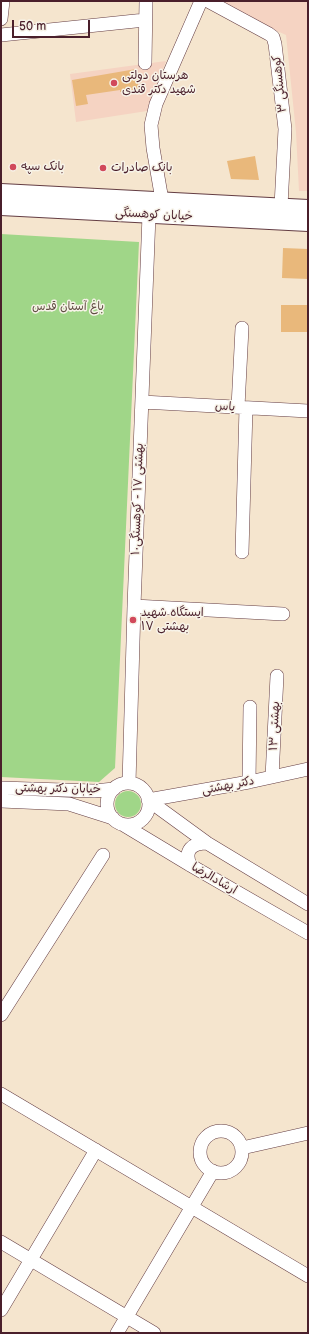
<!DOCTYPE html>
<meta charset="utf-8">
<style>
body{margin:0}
#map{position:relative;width:309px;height:1334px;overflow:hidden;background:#f5e5ce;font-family:"Balsamiq Sans",sans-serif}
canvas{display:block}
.frame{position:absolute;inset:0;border:2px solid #4a1f2b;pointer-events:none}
.scale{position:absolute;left:12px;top:20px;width:78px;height:18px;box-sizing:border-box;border:2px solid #4a1f2b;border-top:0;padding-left:5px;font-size:12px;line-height:14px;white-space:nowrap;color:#4a1f2b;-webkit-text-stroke:3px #f7f3e8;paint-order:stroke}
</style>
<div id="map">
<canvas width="309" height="1334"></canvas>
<div class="frame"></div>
<div class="scale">50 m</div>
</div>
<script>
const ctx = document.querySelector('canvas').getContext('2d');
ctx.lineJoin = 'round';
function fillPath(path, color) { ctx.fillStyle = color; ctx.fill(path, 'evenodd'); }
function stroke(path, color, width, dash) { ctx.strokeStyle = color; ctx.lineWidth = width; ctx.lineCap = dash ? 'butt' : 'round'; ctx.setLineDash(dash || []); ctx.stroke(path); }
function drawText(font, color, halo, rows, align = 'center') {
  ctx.font = font + ' "Balsamiq Sans","Playpen Sans Arabic",sans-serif'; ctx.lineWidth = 3; ctx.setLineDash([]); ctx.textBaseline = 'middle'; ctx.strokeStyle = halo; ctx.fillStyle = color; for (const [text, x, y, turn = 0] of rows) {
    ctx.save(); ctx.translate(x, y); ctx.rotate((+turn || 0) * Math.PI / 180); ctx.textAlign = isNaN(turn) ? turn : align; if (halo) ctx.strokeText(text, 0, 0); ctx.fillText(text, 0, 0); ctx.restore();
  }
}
fillPath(new Path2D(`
 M 218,1 L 308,1 L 308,191 L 299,191 L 296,132 L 286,35 L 217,4 Z
 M 166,61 L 147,111 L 76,122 L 70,74 Z`), '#f5d3c2');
fillPath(new Path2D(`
 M 1,234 L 139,242 L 115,768 L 99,782 L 1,777 Z
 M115 804a13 13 0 1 1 26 0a13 13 0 1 1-26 0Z`), '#a0d688');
fillPath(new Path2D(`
 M 136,69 L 139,89 L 120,92 L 120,90 L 86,95 L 88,104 L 76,106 L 72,80 Z
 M 255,156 L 259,180 L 231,179 L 227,161 Z
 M 283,248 L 308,249 L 308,279 L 282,278 Z
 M 281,305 L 308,305 L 308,332 L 281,332 Z`), '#e9b87b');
const minor = new Path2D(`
 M 208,1 L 269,34 L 273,37 L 275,44 L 285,129 L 281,206
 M 1,19 L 3,1
 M 1,35 L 145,20
 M 145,63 L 146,1
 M 162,200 L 153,148 L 151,125 L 156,104 L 201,1
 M 142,402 L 308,411
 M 238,407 L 242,328
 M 242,552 L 246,408
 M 134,606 L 283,614
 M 272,777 L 277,676
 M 249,782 L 250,707
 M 129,783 L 134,606 L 149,215
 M107 804a21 21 0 1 1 42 0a21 21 0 1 1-42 0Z
 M 1,788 L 94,791 L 114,789
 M 148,800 L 207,843 L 308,904
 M 148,800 L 249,782 L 308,769
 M 1,801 L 69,804 L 113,818
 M 122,824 L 190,865 L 308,933
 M 190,865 C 184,850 192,843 207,843
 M 1,1015 L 103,855
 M 1,1094 L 308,1276
 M200 1152a21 21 0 1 1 42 0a21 21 0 1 1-42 0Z
 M 242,1148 L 308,1133
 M 1,1242 L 154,1333
 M 1,1310 L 96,1150
 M 117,1333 L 213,1171`);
const major = new Path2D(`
 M 1,192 L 308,208
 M 1,207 L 308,223`);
stroke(minor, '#643d43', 14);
stroke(major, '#643d43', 18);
stroke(minor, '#fff', 13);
stroke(major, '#fff', 16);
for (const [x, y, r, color] of [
 [114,83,4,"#d1495b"],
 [13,167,4,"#d1495b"],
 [103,168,4,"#d1495b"],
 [133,620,4,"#d1495b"]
]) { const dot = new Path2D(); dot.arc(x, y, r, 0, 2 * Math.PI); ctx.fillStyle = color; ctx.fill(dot); stroke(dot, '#f7f3e8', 1.5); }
drawText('12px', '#4a1f2b', '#f7f3e8', [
 ["هرستان دولتی",122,76],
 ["شهید دکتر قندی",122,90],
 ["بانک سپه",21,167],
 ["بانک صادرات",111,168],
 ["ایستگاه شهید",141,613],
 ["بهشتی ۱۷",141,627]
], 'left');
drawText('12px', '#4a1f2b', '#f7f3e8', [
 ["کوهسنگی ۳",280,84,-96],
 ["خیابان کوهسنگی",154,215,3],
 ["یاس",225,407,4],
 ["بهشتی ۱۷ - کوهسنگی۱۰",138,499,-88],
 ["بهشتی ۱۳",275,726,-87],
 ["دکتر بهشتی",228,786,-11],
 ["خیابان دکتر بهشتی",58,789,1],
 ["ارشادالرضا",214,879,30]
]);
drawText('12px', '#604d42', '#f7f3e8', [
 ["باغ آستان قدس",68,307]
]);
</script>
